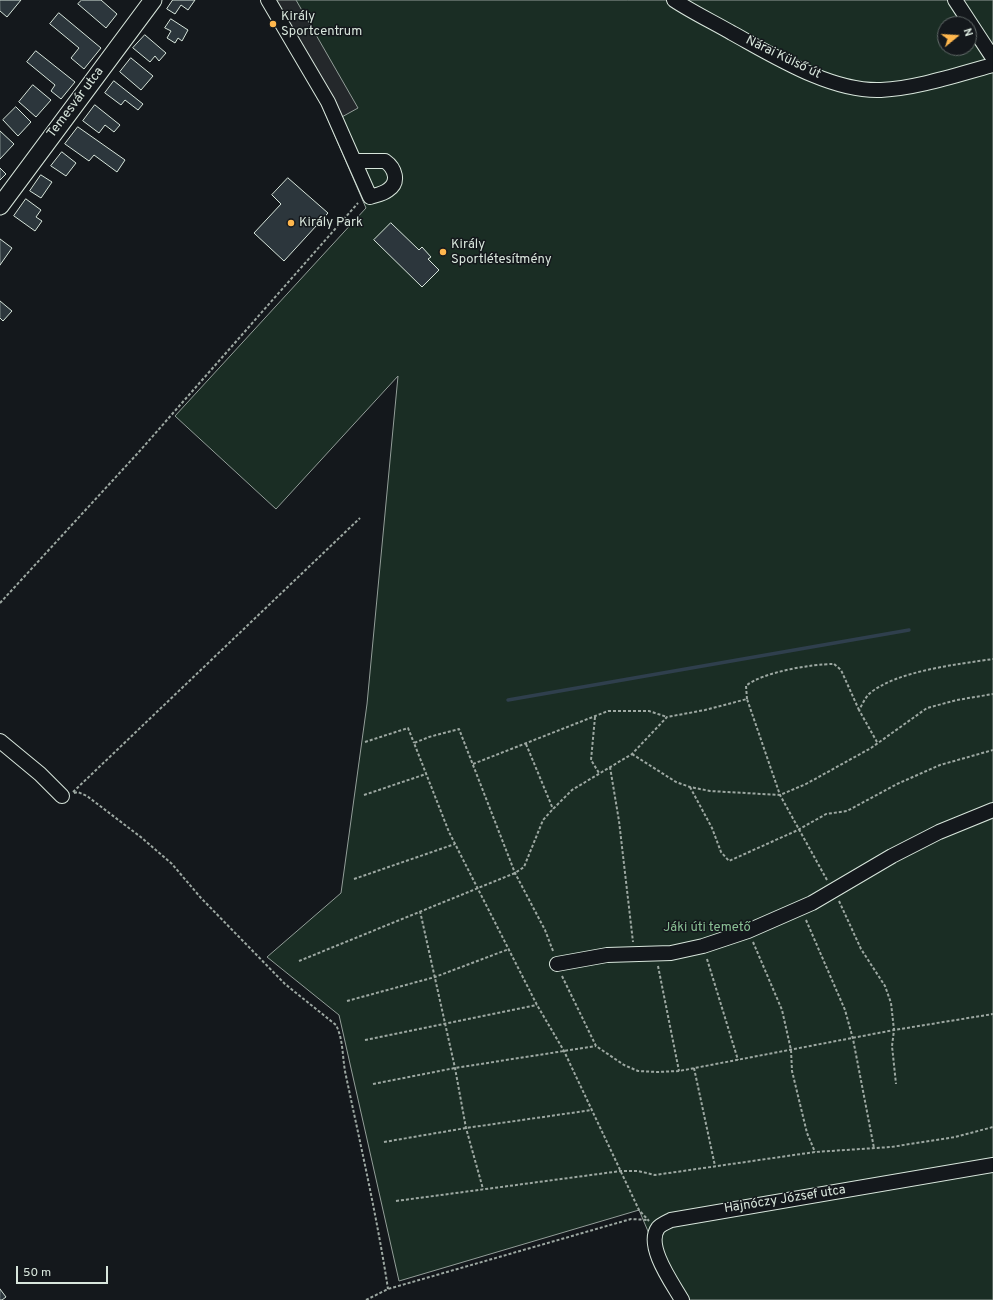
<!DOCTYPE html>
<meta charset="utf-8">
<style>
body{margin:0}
#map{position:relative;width:993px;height:1300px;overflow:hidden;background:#14181c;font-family:Overpass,sans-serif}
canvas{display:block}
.north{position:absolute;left:937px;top:16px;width:40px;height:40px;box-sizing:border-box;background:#14181c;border:1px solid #626a69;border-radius:50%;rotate:72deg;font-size:11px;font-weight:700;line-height:16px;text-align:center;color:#d8e6dc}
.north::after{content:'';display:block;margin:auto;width:14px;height:18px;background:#ffb74d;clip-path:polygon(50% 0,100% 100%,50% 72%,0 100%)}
.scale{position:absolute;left:16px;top:1266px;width:92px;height:18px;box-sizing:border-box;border:2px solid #d8e6dc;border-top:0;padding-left:5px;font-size:12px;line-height:14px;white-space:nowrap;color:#d8e6dc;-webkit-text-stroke:3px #14181c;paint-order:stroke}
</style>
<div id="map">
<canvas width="993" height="1300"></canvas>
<div class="north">N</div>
<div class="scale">50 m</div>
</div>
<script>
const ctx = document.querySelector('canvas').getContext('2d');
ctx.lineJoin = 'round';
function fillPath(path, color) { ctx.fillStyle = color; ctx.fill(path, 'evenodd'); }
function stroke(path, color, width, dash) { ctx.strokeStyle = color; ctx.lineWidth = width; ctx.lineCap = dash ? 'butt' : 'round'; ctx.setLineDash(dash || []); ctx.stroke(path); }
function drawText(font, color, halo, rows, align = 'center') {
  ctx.font = font + ' Overpass,sans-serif'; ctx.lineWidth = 3; ctx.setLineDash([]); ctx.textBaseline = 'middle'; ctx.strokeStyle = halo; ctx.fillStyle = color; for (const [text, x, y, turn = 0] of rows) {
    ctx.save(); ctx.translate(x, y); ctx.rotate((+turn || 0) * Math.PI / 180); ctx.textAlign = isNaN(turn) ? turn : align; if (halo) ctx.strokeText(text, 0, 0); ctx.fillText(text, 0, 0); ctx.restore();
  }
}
const green = new Path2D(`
 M 262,0 L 993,0 L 993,1300 L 682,1300 L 661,1262 L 639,1210 L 399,1281 L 339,1015 L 267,957 L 341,893 L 367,704 L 398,376 L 276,509 L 175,416 L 366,208 L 322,106 ZM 945,24 L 969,24 L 969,48 L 945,48 Z`);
fillPath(green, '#1a2d24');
stroke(green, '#939e99', 1);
const parking = new Path2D(`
 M 272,0 L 296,0 L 358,108 L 340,118 Z`);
fillPath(parking, '#24282b');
stroke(parking, '#939e99', 1);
stroke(new Path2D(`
 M 508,700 L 909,630`), '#2f3f4d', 3.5);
const building = new Path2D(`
 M 0,0 L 21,0 L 7,17 L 0,11 Z
 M 82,0 L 101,0 L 117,14 L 106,28 L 78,4 Z
 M 173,0 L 195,0 L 188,10 L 181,5 L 175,14 L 167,9 Z
 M 59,13 L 101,48 L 84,69 L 71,58 L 79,48 L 50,24 Z
 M 171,19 L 188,30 L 182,41 L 178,38 L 175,43 L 167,38 L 171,31 L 165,28 Z
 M 145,35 L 166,53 L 159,61 L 155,56 L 150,62 L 133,48 Z
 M 36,51 L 75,82 L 61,99 L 51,91 L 55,85 L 27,62 Z
 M 131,58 L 153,76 L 141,90 L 120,72 Z
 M 114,81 L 143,104 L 138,110 L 125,100 L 121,105 L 105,93 Z
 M 33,85 L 51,100 L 36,117 L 19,102 Z
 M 95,105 L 120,125 L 114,132 L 105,125 L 99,133 L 83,121 Z
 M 16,107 L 31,122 L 18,136 L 3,120 Z
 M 78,127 L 125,160 L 117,172 L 94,155 L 89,161 L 65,144 Z
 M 0,131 L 14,144 L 0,159 Z
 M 62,152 L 76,163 L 66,176 L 51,166 Z
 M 0,168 L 6,174 L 0,180 Z
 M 41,175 L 52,182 L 41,198 L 30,191 Z
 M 288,178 L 328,213 L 284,261 L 254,233 L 281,204 L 272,195 Z
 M 26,199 L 41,210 L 36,217 L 42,221 L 35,231 L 14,216 Z
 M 391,223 L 419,250 L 422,247 L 431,257 L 428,259 L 439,270 L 422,287 L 374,240 Z
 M 0,239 L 12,248 L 0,265 Z
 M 0,301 L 12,311 L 3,321 L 0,318 Z
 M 0,1289 L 6,1297 L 2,1300 L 0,1300 Z`);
fillPath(building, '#2c363c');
stroke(building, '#d8e6dc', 1);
const minor = new Path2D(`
 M 268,0 L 328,102 L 370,197 C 376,195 383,194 388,190 C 400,182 395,168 385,161 L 355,161
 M 674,0 C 692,12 713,22 732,33 C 774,56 831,92 881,90 C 918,88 956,75 993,65
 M 955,0 L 993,58
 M 0,741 L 40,774 L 62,796
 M 557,964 L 607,955 L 671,953 L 703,946 L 748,931 L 812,903 L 892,856 L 939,832 L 993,810
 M 682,1300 C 673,1284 645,1246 658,1228 C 660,1225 667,1222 671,1220 L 993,1165`);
const major = new Path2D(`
 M 0,206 L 153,0`);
stroke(minor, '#d8e6dc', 16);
stroke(major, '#d8e6dc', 19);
stroke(new Path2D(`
 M 0,603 L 137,454 L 358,203
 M 747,699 L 746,686 C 762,672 812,664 834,664 L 841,670 L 859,710
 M 595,717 L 591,760 L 599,773
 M 365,742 L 408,728 L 414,743
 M 877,742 L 859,710 C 862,705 865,698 869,694 C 895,671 959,664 993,659
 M 526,744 L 553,809
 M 632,754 L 676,782 L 690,787 L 710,791 L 780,795 L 806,784 L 871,748 L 927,708 L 957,700 L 993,694
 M 473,764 L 608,711 L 649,711 L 667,717
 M 610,767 L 619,821 L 633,942
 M 690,787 L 712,828 L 721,852 L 729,861 L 798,830 L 826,814 L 847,811 L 897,784 L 940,765 L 993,750
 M 73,792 L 360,518
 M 74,793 L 78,792 L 87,796 L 142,838 L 172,864 L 201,898 L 285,984 L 336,1025 C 344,1041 342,1059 346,1076 C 361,1147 377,1217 388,1289
 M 364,795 L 426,774
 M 354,879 L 455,844
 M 839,901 L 861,949 L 885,986 L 891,1003 L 894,1030 L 892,1046 L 896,1084
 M 420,911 L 455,1068 L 466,1128 L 483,1189
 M 806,920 L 845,1010 L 853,1039 L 874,1148
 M 753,942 L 782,1010 L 791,1050 L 792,1071 L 807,1133 L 815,1152
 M 553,951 L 545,930 L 515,873 L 459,729 L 429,737 L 414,743 L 449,832 L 537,1005 L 564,1051 L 639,1210 L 649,1221
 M 707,959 L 738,1060
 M 299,961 L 515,873 L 524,867 L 543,820 L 553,809 L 572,790 L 632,754 L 667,717 L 705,710 L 747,699 L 780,795 L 827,880
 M 658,966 L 679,1071
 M 562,976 L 596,1046 L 624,1065 L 638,1071 L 657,1072 L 679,1071 L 894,1030 L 993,1014
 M 347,1001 L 435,977 L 509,949
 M 365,1040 L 537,1005
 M 694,1068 L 715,1166
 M 373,1084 L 455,1068 L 596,1046
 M 384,1142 L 466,1128 L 592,1110
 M 396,1201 L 621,1171 L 638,1171 L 655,1175 L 815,1152 L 891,1147 L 955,1137 L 993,1127
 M 366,1300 L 388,1289 L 631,1219 L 648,1220`), '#9da8a2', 2, [3, 2]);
stroke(minor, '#14181c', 14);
stroke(major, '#14181c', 17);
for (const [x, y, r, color] of [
 [273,24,4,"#ffb74d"],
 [291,223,4,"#ffb74d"],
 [443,252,4,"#ffb74d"]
]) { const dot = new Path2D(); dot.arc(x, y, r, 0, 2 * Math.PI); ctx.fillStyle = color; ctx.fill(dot); stroke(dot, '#14181c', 1.5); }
drawText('13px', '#d8e6dc', '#14181c', [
 ["Király",281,17],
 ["Sportcentrum",281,32],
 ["Király Park",299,223],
 ["Király",451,245],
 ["Sportlétesítmény",451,260]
], 'left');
drawText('13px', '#d8e6dc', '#14181c', [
 ["Nárai Külső út",783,58,26],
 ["Temesvár utca",76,103,-53],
 ["Hajnóczy József utca",785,1200,-9]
]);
drawText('13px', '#8ac095', '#14181c', [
 ["Jáki úti temető",707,928]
]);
</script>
